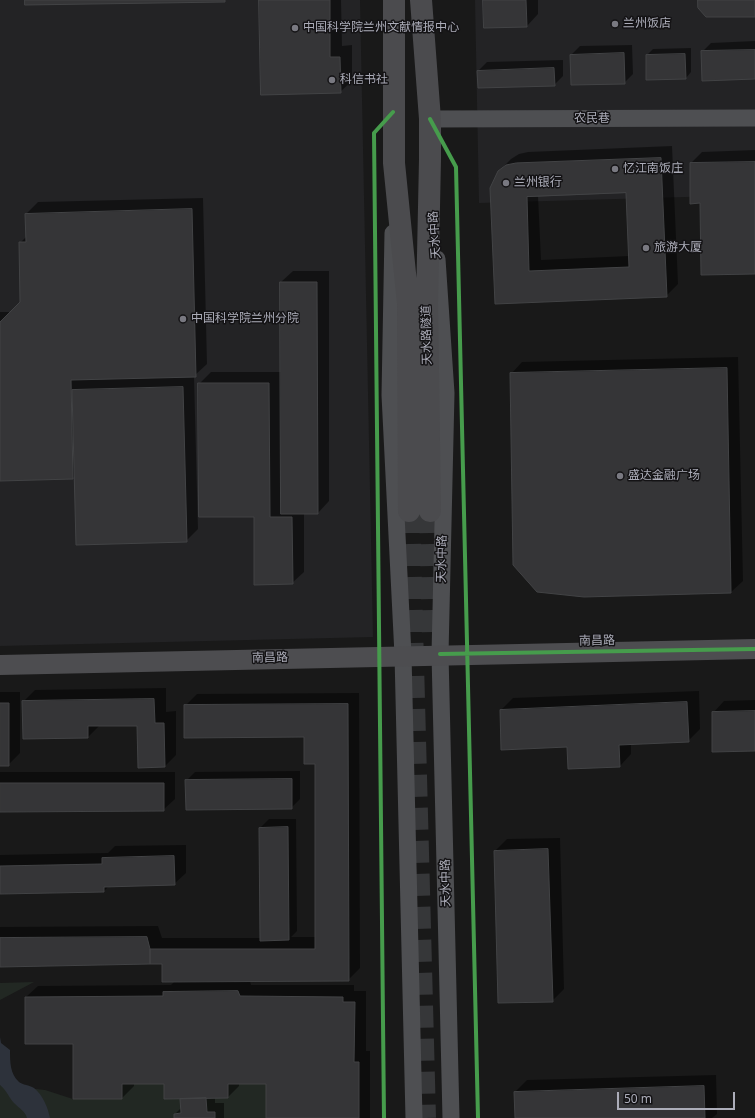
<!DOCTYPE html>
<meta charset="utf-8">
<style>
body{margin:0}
#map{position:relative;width:755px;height:1118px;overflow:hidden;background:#191919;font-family:"Noto Sans",sans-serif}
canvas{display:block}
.scale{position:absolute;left:617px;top:1092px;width:118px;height:18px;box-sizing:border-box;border:2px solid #acadb9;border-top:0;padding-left:5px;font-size:12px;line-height:14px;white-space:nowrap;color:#acadb9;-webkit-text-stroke:3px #141315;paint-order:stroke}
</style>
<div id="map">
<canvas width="755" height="1118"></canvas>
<div class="scale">50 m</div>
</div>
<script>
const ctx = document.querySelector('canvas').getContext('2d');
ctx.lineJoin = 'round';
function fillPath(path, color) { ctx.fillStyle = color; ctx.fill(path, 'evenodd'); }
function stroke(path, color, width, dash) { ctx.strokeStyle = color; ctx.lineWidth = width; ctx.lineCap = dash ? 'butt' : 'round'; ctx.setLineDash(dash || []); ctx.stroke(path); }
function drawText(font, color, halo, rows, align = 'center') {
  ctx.font = font + ' "Noto Sans","Noto Sans SC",sans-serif'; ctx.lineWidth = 3; ctx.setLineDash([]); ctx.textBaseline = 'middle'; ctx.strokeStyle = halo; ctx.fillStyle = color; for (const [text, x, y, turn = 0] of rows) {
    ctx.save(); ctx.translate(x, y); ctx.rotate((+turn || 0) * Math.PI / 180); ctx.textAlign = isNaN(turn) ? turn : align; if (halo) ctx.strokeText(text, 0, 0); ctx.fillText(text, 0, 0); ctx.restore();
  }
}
fillPath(new Path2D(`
 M 0,0 L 360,0 L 373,637 L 0,646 Z
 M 475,0 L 755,0 L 755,195 L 479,203 Z`), '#232325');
fillPath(new Path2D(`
 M 34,982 L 0,1000 L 0,983 Z
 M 122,1084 L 164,1084 L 164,1098 L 180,1099 L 181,1113 L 174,1114 L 174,1118 L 0,1118 L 0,1085 L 45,1090 L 73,1099 L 122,1099 Z
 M 228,1084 L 266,1084 L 266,1118 L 215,1118 L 215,1112 L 207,1112 L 206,1098 L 228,1098 Z`), '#222823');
fillPath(new Path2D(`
 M 0,1037 L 1,1043 L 10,1050 C 10,1062 10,1074 19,1082 C 23,1085 29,1085 34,1088 C 43,1095 48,1108 50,1118 L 27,1118 C 25,1111 20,1109 14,1103 C 9,1098 8,1092 0,1085 Z`), '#2d323b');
fillPath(new Path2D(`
 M 260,0 L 341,0 L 342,46 L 352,45 L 352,81 L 340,92 Z
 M 484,0 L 538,0 L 538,14 L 527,26 Z
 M 755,41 L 755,78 L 702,52 L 711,43 Z
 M 632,45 L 633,74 L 624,83 L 571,55 L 580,46 Z
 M 691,48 L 691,72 L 686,78 L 647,55 L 653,49 Z
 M 563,60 L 563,76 L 554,85 L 478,71 L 487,62 Z
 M 672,146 L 678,284 L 666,296 L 496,303 L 491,188 L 499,171 L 511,159 L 519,154 L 528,152 ZM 627,192 L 629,256 L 541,260 L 538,196 Z
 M 755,150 L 755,273 L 700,202 L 691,163 L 702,152 Z
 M 203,198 L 207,364 L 194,376 L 198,529 L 186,541 L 75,476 L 73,478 L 0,480 L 0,312 L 11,312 L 21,302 L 20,243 L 27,236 L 26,214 L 38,202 Z
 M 293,271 L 329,271 L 329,501 L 318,513 L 304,513 L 304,572 L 292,583 L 255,516 L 199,384 L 211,372 L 282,372 L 281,282 Z
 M 738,357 L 743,581 L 731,592 L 511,374 L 522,362 Z
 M 166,688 L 166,712 L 176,711 L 176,755 L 165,766 L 138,724 L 100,725 L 88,737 L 23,702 L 35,690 Z
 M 699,691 L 700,729 L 688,741 L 631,743 L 631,754 L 620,766 L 501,710 L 513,698 Z
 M 0,692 L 20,692 L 20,753 L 8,765 L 0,765 Z
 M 359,693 L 360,968 L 348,980 L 250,981 L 251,985 L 354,985 L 354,991 L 366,991 L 366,1051 L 370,1051 L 370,1118 L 267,1118 L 267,1083 L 239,1083 L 239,1086 L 228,1097 L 215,1097 L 215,1103 L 224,1103 L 224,1118 L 175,1118 L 175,1114 L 182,1107 L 183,1098 L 165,1083 L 134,1083 L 134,1086 L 122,1098 L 74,1043 L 26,997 L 38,986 L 171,985 L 175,981 L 163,963 L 0,966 L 0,927 L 158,926 L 162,938 L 261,938 L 260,828 L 269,819 L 296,819 L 297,931 L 291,937 L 316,937 L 316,763 L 305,736 L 185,706 L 197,694 Z
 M 755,700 L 755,750 L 713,713 L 724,701 Z
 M 300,771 L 300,799 L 291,808 L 186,781 L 195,772 Z
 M 0,772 L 175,772 L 175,799 L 163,810 L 0,811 Z
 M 560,838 L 564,989 L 552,1001 L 495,851 L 507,839 Z
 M 186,845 L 186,873 L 174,884 L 110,885 L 104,891 L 0,893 L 0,855 L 108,853 L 115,846 Z
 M 716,1075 L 717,1114 L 712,1118 L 516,1118 L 515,1092 L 527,1080 Z`), '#0007');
const building = new Path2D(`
 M 25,0 L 225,0 L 225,2 L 25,5 Z
 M 259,0 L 330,0 L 330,57 L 340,57 L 341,93 L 261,95 Z
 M 483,0 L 526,0 L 527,27 L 484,28 Z
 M 698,0 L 755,0 L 755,17 L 706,17 L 698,8 Z
 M 755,50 L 755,79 L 702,81 L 701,51 Z
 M 624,53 L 625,84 L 571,85 L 570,55 Z
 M 685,54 L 686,79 L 646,80 L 646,55 Z
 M 554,68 L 555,86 L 478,88 L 477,71 Z
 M 661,158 L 667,297 L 495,304 L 490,188 L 498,171 L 506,165 L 516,163 ZM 626,193 L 629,267 L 529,271 L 527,197 Z
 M 755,162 L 755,274 L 701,275 L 700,203 L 690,204 L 690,163 Z
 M 192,209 L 196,377 L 71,380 L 73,479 L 0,481 L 0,322 L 20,302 L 19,242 L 26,242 L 25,214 Z
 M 280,282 L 317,282 L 318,514 L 281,514 Z
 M 727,368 L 731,593 L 584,597 L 537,592 L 513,565 L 510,373 Z
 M 198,383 L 269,383 L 270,517 L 292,517 L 293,584 L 254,585 L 254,517 L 199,517 Z
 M 183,387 L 187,542 L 76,545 L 72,390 Z
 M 154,699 L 155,723 L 164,723 L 165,767 L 138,768 L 137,726 L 88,726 L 88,738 L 23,739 L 22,701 Z
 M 687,702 L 689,742 L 619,745 L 620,767 L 568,769 L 567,747 L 501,750 L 500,710 Z
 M 0,703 L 9,703 L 9,766 L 0,766 Z
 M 348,704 L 349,981 L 162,982 L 162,964 L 150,964 L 150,949 L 315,949 L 315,764 L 304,764 L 304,737 L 184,738 L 184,705 Z
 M 755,711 L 755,751 L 712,752 L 712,712 Z
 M 292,779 L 292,809 L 186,810 L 185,780 Z
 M 0,783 L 164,783 L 164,811 L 0,812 Z
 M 288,827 L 289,940 L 260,941 L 259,828 Z
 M 548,849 L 553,1002 L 498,1003 L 494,851 Z
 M 174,856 L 175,885 L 104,887 L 104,892 L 0,894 L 0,866 L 102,864 L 102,858 Z
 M 147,937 L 150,949 L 150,964 L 0,967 L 0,938 Z
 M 238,991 L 240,996 L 343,997 L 343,1002 L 355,1002 L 354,1062 L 359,1062 L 359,1118 L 266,1118 L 266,1084 L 228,1084 L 228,1098 L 164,1099 L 164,1084 L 122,1084 L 122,1099 L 73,1099 L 73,1044 L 25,1044 L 25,997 L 163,996 L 163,992 Z
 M 704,1086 L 705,1118 L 515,1118 L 514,1092 Z
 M 206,1098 L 207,1112 L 215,1112 L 215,1118 L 174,1118 L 174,1114 L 181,1113 L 180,1099 Z`);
fillPath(building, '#353537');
stroke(building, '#424345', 1);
stroke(new Path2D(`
 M 409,511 L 425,1118
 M 430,511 L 433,637`), '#363739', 22, [22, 11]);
stroke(new Path2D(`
 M 430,119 L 755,118
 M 393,233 L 390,395 L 403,655 L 414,1118
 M 437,259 L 446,393 L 440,654 L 451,1118`), '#4e4f52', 17);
stroke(new Path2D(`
 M 0,665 L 755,649`), '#4d4d50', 20);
stroke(new Path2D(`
 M 394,0 L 394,163 L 408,303 L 409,511
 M 421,0 L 430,119 L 430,159 L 427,303 L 430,511`), '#4b4b4e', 22);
stroke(new Path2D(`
 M 430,119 L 456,167 L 478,1118
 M 440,654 L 755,649
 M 384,1118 L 374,133 L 393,112`), '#469c4c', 4);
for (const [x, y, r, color] of [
 [615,24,4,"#797981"],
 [295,28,4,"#797981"],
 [332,80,4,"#797981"],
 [615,169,4,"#797981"],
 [506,183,4,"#797981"],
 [646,248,4,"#797981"],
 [183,319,4,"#797981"],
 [620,476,4,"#797981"]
]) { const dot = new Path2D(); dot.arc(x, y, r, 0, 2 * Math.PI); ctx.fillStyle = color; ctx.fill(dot); stroke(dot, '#141315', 1.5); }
drawText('12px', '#acadb9', '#141315', [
 ["兰州饭店",623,24],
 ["中国科学院兰州文献情报中心",303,28],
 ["科信书社",340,80],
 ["忆江南饭庄",623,169],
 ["兰州银行",514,183],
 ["旅游大厦",654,248],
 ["中国科学院兰州分院",191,319],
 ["盛达金融广场",628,476]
], 'left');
drawText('12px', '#acadb9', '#141315', [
 ["农民巷",592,119],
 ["天水中路",435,235,-94],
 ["天水路隧道",427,335,-91],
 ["天水中路",442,559,-89],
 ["南昌路",597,641,-1],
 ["南昌路",270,658,-1],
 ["天水中路",446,883,-91]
]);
</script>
